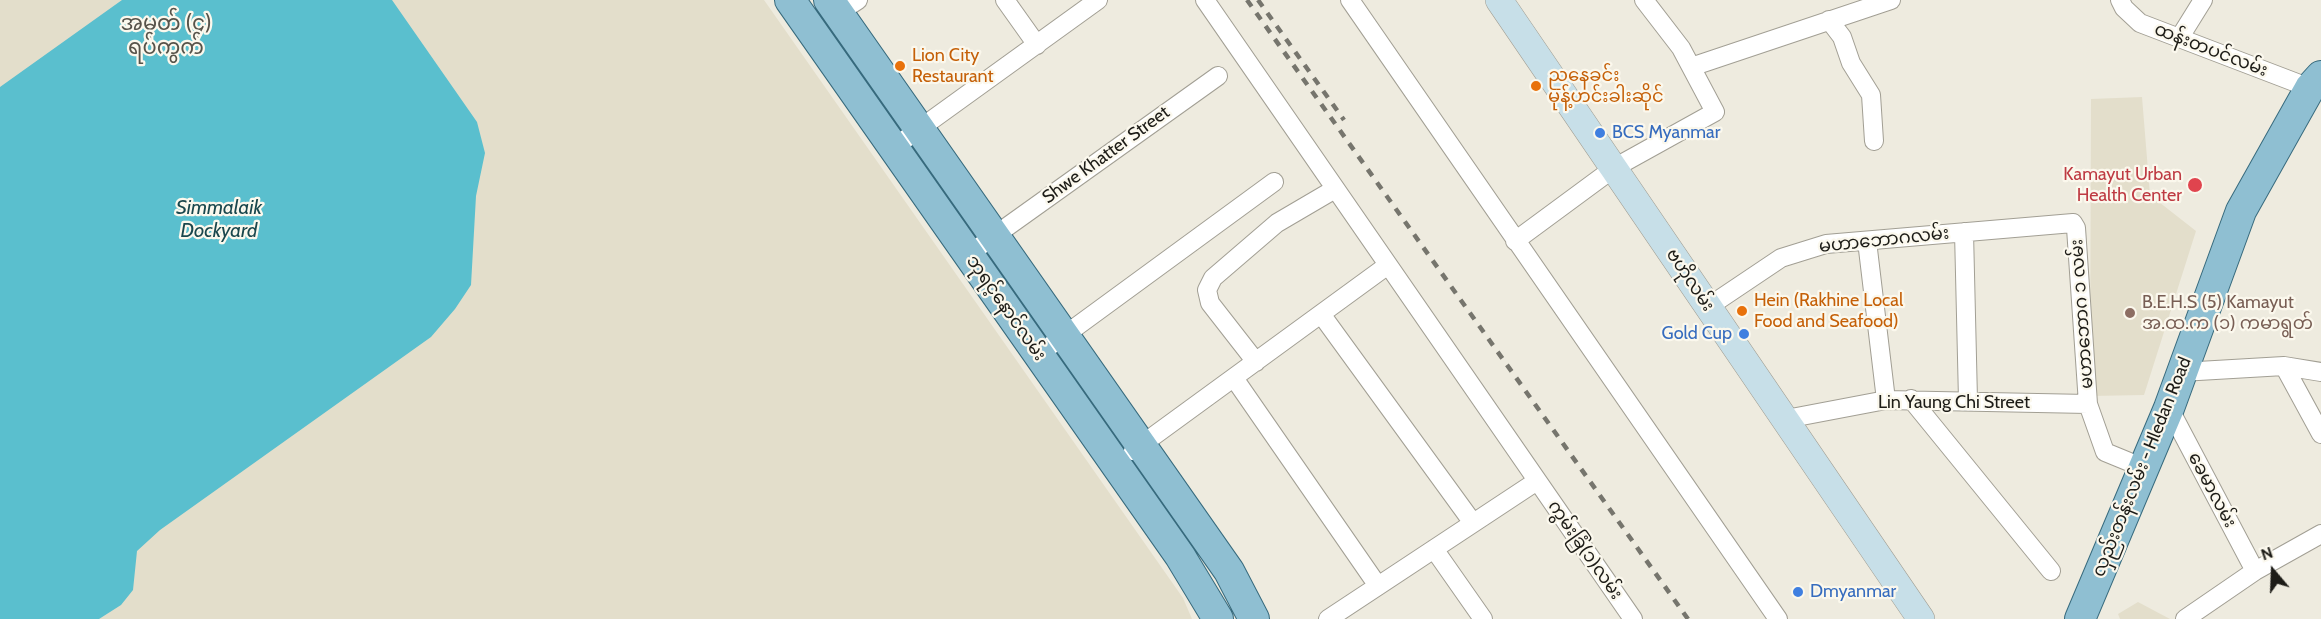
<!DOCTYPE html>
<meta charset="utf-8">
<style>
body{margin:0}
#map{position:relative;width:2321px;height:619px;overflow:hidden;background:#eeebdf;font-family:Cabin,sans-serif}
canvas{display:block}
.north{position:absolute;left:2243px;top:541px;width:60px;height:60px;-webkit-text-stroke:4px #fbf8ed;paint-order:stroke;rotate:341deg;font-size:16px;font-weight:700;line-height:24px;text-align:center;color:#1d1c17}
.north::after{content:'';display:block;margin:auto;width:21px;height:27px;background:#1d1c17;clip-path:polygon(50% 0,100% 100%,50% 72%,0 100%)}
</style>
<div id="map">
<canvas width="2321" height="619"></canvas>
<div class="north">N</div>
</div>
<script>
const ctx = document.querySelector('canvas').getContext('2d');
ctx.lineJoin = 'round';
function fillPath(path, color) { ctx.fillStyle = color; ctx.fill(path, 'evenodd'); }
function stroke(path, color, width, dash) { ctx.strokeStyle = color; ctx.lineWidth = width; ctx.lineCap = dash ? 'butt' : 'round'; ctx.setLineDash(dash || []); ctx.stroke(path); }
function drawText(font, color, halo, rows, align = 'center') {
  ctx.font = font + ' Cabin,"Noto Sans Myanmar",sans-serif'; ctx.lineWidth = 4.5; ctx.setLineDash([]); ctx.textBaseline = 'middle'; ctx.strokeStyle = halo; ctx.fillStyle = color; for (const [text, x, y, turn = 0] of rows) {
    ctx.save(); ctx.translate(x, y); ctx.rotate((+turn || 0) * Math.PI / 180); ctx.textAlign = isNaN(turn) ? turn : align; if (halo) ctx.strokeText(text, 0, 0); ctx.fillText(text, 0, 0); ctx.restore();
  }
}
fillPath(new Path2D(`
 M 0,0 L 764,0 L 1183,598 L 1192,619 L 0,619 Z
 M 2142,97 L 2150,195 L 2196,231 L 2144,395 L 2090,396 L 2091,99 Z
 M 2138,602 L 2170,619 L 2120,619 L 2118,614 Z`), '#e3decb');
fillPath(new Path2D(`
 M 122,0 L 392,0 L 477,122 L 485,153 L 476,196 L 471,285 L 455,309 L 431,337 L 160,530 L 137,551 L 133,590 L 121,605 L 99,619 L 0,619 L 0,87 Z`), '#5abfce');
const minor = new Path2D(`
 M 1005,0 L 1037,45
 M 1205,0 L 1633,619
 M 1350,0 L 1778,619
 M 2120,0 L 2124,8 L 2140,23 L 2310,88
 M 838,13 L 858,0
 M 1829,20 L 1842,37 L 1851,63 L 1871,95 L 1874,141
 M 2180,37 L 2203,0
 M 1691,67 L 1891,0
 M 893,148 L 1098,0
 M 1964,232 L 1968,400
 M 1515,241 L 1614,168 L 1715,112 L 1681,48 L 1644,0
 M 1867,241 L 1886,400
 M 969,254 L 1218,76
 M 1708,307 L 1781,258 L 1826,244 L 2073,223 L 2076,228 L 2088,404 L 2105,452 L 2144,468
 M 1321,314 L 1473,523
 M 1039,354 L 1274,182
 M 1256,362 L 1210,303 L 1207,290 L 1213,278 L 1277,223 L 1335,189
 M 2284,366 L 2321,434
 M 2181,372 L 2284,366 L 2321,372
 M 1234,378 L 1378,586
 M 1911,399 L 2051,571
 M 2169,408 L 2255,571
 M 1786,419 L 1886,400 L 2088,404
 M 1133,451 L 1388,265
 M 1434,549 L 1483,619
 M 1328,619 L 1537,481
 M 2185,619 L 2255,571 L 2321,534`);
const secondary = new Path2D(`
 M 1499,0 L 1921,619`);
const primary = new Path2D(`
 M 790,0 L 1180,556 L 1218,619
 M 829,0 L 1229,571 L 1254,619
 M 2080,619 L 2169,408 L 2241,211 L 2310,88 L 2321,76`);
stroke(minor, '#a29f94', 20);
stroke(secondary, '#a29f94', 28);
stroke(primary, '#376a7d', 32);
stroke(minor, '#fff', 18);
stroke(secondary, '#c7dfe8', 27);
stroke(primary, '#8fbfd2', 30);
stroke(new Path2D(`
 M 1247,0 L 1688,619
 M 1258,0 L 1344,120`), '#76756d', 4.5, [8, 8]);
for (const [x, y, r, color] of [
 [900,66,6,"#e8710a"],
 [1536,86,6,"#e8710a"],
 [1600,133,6,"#3f7fe0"],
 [2195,185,8,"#e0444e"],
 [1742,311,6,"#e8710a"],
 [2130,313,6,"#8d6e63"],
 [1744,334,6,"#3f7fe0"],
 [1798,592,6,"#3f7fe0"]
]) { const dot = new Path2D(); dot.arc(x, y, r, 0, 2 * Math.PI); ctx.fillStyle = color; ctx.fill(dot); stroke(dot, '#fbf8ed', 2); }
drawText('18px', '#1d1c17', '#fbf8ed', [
 ["ထန်းတပင်လမ်း",2211,50,21],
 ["Shwe Khatter Street",1106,155,-36],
 ["မဟာဘောဂလမ်း",1884,240,-6],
 ["ဗဟိုလမ်း",1690,280,56],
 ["ဘုရင့်နောင်လမ်း",1006,308,55],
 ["မဟာဘောဂ ၁ လမ်း",2082,314,-94],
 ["Lin Yaung Chi Street",1954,403],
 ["လှည်းတန်းလမ်း - Hledan Road",2142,467,-68],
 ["ခေမာလမ်း",2212,490,62],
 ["ကွမ်းခြံ(၁)လမ်း",1585,550,55]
]);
drawText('18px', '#c56008', '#fbf8ed', [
 ["Lion City",912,56],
 ["Restaurant",912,77],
 ["ညနေခင်း",1548,76],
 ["မုန့်ဟင်းခါးဆိုင်",1548,97],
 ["Hein (Rakhine Local",1754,301],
 ["Food and Seafood)",1754,322]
], 'left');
drawText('18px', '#366cbe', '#fbf8ed', [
 ["BCS Myanmar",1612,133],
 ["Gold Cup",1732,334,"right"],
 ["Dmyanmar",1810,592]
], 'left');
drawText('18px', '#be3a42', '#fbf8ed', [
 ["Kamayut Urban",2182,175],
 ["Health Center",2182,196]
], 'right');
drawText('18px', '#785e54', '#fbf8ed', [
 ["B.E.H.S (5) Kamayut",2142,303],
 ["အ.ထ.က (၁) ကမာရွတ်",2142,324]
], 'left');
drawText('italic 20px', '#19474d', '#fbf8ed', [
 ["Simmalaik",219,208],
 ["Dockyard",219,231]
]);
drawText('21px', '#56534a', '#fbf8ed', [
 ["အမှတ် (၄)",166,24],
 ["ရပ်ကွက်",166,48]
]);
</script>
